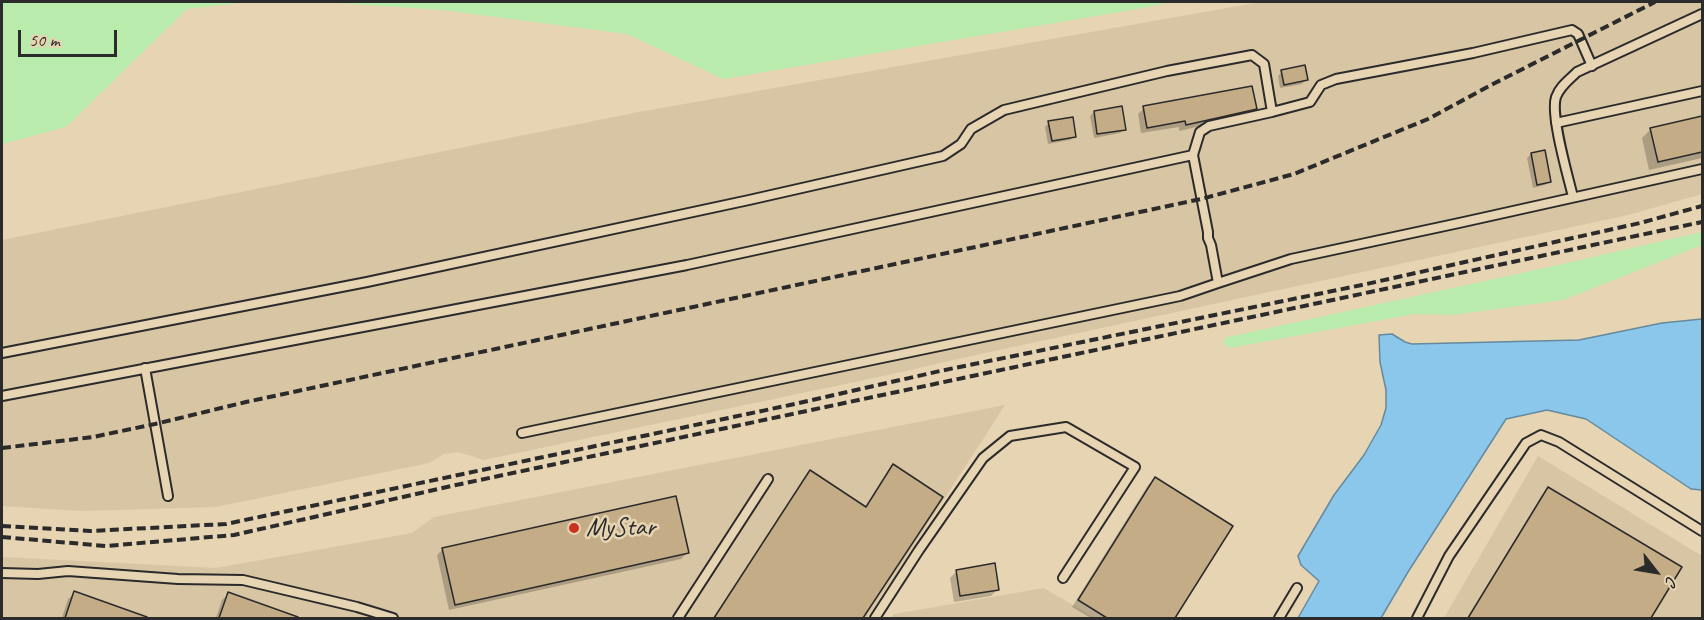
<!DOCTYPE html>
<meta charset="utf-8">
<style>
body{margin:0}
#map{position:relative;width:1704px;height:620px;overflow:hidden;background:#e6d4b2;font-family:Caveat,sans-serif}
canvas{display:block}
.frame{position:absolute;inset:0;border:3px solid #2b2b2b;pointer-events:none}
.north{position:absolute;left:1626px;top:542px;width:60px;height:60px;-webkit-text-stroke:4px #e6d4b2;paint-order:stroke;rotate:121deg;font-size:16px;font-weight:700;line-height:24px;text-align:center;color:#2b2b2b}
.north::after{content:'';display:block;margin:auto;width:21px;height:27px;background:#2b2b2b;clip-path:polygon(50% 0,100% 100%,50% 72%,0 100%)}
.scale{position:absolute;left:18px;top:30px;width:99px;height:27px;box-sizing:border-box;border:3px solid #2b2b2b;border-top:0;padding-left:8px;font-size:18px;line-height:21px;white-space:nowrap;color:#2b2b2b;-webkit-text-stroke:4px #e6d4b2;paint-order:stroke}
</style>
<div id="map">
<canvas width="1704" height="620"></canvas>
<div class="frame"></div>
<div class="north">С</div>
<div class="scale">50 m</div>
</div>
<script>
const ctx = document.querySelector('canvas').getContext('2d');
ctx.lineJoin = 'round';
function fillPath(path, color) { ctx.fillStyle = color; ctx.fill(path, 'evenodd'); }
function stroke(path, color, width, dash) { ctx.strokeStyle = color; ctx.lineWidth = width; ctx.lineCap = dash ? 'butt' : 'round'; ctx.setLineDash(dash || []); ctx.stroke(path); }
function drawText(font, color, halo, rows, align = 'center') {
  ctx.font = font + ' Caveat,sans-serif'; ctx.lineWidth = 5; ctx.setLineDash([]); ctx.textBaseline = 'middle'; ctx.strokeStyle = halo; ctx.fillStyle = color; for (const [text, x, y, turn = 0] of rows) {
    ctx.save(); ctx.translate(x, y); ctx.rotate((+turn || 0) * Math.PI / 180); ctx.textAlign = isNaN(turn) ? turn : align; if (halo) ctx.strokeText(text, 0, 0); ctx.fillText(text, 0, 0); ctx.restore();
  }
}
fillPath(new Path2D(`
 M 1261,2 L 1702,2 L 1702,194 L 1628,215 L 948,361 L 902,372 L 484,460 L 458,452 L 444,454 L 429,463 L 216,507 L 82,511 L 2,506 L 2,240 L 639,112 Z
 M 1005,405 L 867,618 L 2,618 L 2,557 L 216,568 L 412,533 L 434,517 Z
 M 1538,456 L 1702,556 L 1702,618 L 1444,618 Z
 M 1044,588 L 1095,618 L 891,618 L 894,614 Z`), '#d8c5a3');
fillPath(new Path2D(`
 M 2,2 L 249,2 L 187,9 L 66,127 L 2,144 Z
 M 321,2 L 1173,2 L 1137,9 L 723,79 L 627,34 L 442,10 Z
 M 1702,232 L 1702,245 L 1563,300 L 1452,315 L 1414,314 L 1230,348 L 1223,343 L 1224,339 L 1228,337 L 1558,265 Z`), '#b9ebac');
const water = new Path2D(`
 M 1702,319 L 1702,490 L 1691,489 L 1586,419 L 1547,410 L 1506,419 L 1408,572 L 1381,618 L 1298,618 L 1319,581 L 1301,565 L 1298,556 L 1334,495 L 1364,455 L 1381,425 L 1386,408 L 1386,390 L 1380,362 L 1379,335 L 1392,334 L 1405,342 L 1412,344 L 1579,340 L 1662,323 Z`);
fillPath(water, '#8bc7eb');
stroke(water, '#65899e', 1.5);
fillPath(new Path2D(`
 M 1282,72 L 1306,79 L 1302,84 L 1280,88 L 1278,76 Z
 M 1144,108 L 1255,109 L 1249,115 L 1179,131 L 1179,127 L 1141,133 L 1138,114 Z
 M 1094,112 L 1124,129 L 1120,133 L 1094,138 L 1090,116 Z
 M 1702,117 L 1702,158 L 1649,170 L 1642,138 L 1651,129 Z
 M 1049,123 L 1074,136 L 1070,140 L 1048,144 L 1045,127 Z
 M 1531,154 L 1549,181 L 1545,185 L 1533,188 L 1527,158 Z
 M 893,466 L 940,497 L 861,618 L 713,618 L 804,479 L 810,472 L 865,508 L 887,473 Z
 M 1155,479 L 1231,526 L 1173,618 L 1091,618 L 1072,607 L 1148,485 Z
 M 1548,488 L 1680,568 L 1649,618 L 1467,618 L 1542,495 Z
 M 443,549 L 687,553 L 681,559 L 449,610 L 437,555 Z
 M 957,571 L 998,589 L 991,596 L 954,602 L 950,578 Z
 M 75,593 L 146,618 L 62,618 L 68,599 Z
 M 229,594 L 297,618 L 216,618 L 222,600 Z`), '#0003');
const building = new Path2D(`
 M 1305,65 L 1308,80 L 1284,85 L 1281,70 Z
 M 1252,86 L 1257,109 L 1186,125 L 1185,121 L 1147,128 L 1143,106 Z
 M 1122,106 L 1126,130 L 1097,134 L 1094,111 Z
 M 1702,116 L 1702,152 L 1658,162 L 1650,128 Z
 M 1073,117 L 1076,137 L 1052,141 L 1048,121 Z
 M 1545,150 L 1551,182 L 1537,185 L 1531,153 Z
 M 893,464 L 943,497 L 863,618 L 714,618 L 810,470 L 866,507 Z
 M 1155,477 L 1233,526 L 1175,618 L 1107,618 L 1078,600 Z
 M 1548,487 L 1682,567 L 1651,618 L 1468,618 Z
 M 676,496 L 689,553 L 455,605 L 442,548 Z
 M 995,563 L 999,590 L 960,596 L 956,570 Z
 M 74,591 L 147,617 L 146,618 L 65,618 Z
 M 228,592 L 298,617 L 297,618 L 219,618 Z`);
fillPath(building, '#c4ad86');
stroke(building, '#2b2b2b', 1.5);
const service = new Path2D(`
 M 1556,123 L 1702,91
 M 1573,197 C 1568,176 1550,115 1556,97 C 1560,86 1569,80 1577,72 L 1702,14
 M 1218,283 L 1291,259 L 1459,223 L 1702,169
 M 2,353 L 367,282 L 749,200 L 943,156 L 961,144 L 971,129 L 1004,110 L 1167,71 L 1252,55 L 1264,64 L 1272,112
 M 145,368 L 168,496
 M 2,396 L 687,265 L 1193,155 L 1200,132 L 1209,126 L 1272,112 L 1310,102 L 1321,85 L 1336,79 L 1473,53 L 1572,30 L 1578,34 L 1592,66
 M 522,433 L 1180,296 L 1218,283 L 1211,245 L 1208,238 L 1208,232 L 1193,155
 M 2,573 L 38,574 L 68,571 L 178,579 L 243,580 L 357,607 L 393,618
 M 678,618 L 768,479
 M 875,618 L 919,550 L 983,458 L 1010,436 L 1066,427 L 1135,467 L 1063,578
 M 1279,618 L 1297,588
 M 1417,618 L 1449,556 L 1526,443 L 1541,435 L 1559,442 L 1702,531`);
stroke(service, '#2b2b2b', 12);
stroke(service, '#e6d4b2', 8);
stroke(new Path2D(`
 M 2,448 L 93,437 L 155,424 L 246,402 L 1201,199 L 1294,174 L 1428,119 L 1493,84 L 1655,2
 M 2,526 L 90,531 L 226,524 L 790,405 L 940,371 L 1362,285 L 1640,223 L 1702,206
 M 2,537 L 106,546 L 234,535 L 456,485 L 1702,222`), '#2b2b2b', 4, [9, 4.5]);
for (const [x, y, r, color] of [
 [574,528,6,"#c8321e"]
]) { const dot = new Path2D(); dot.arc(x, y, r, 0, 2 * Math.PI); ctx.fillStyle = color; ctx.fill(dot); stroke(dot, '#e6d4b2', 2); }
drawText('26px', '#2b2b2b', '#e6d4b2', [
 ["MyStar",586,528]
], 'left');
</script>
